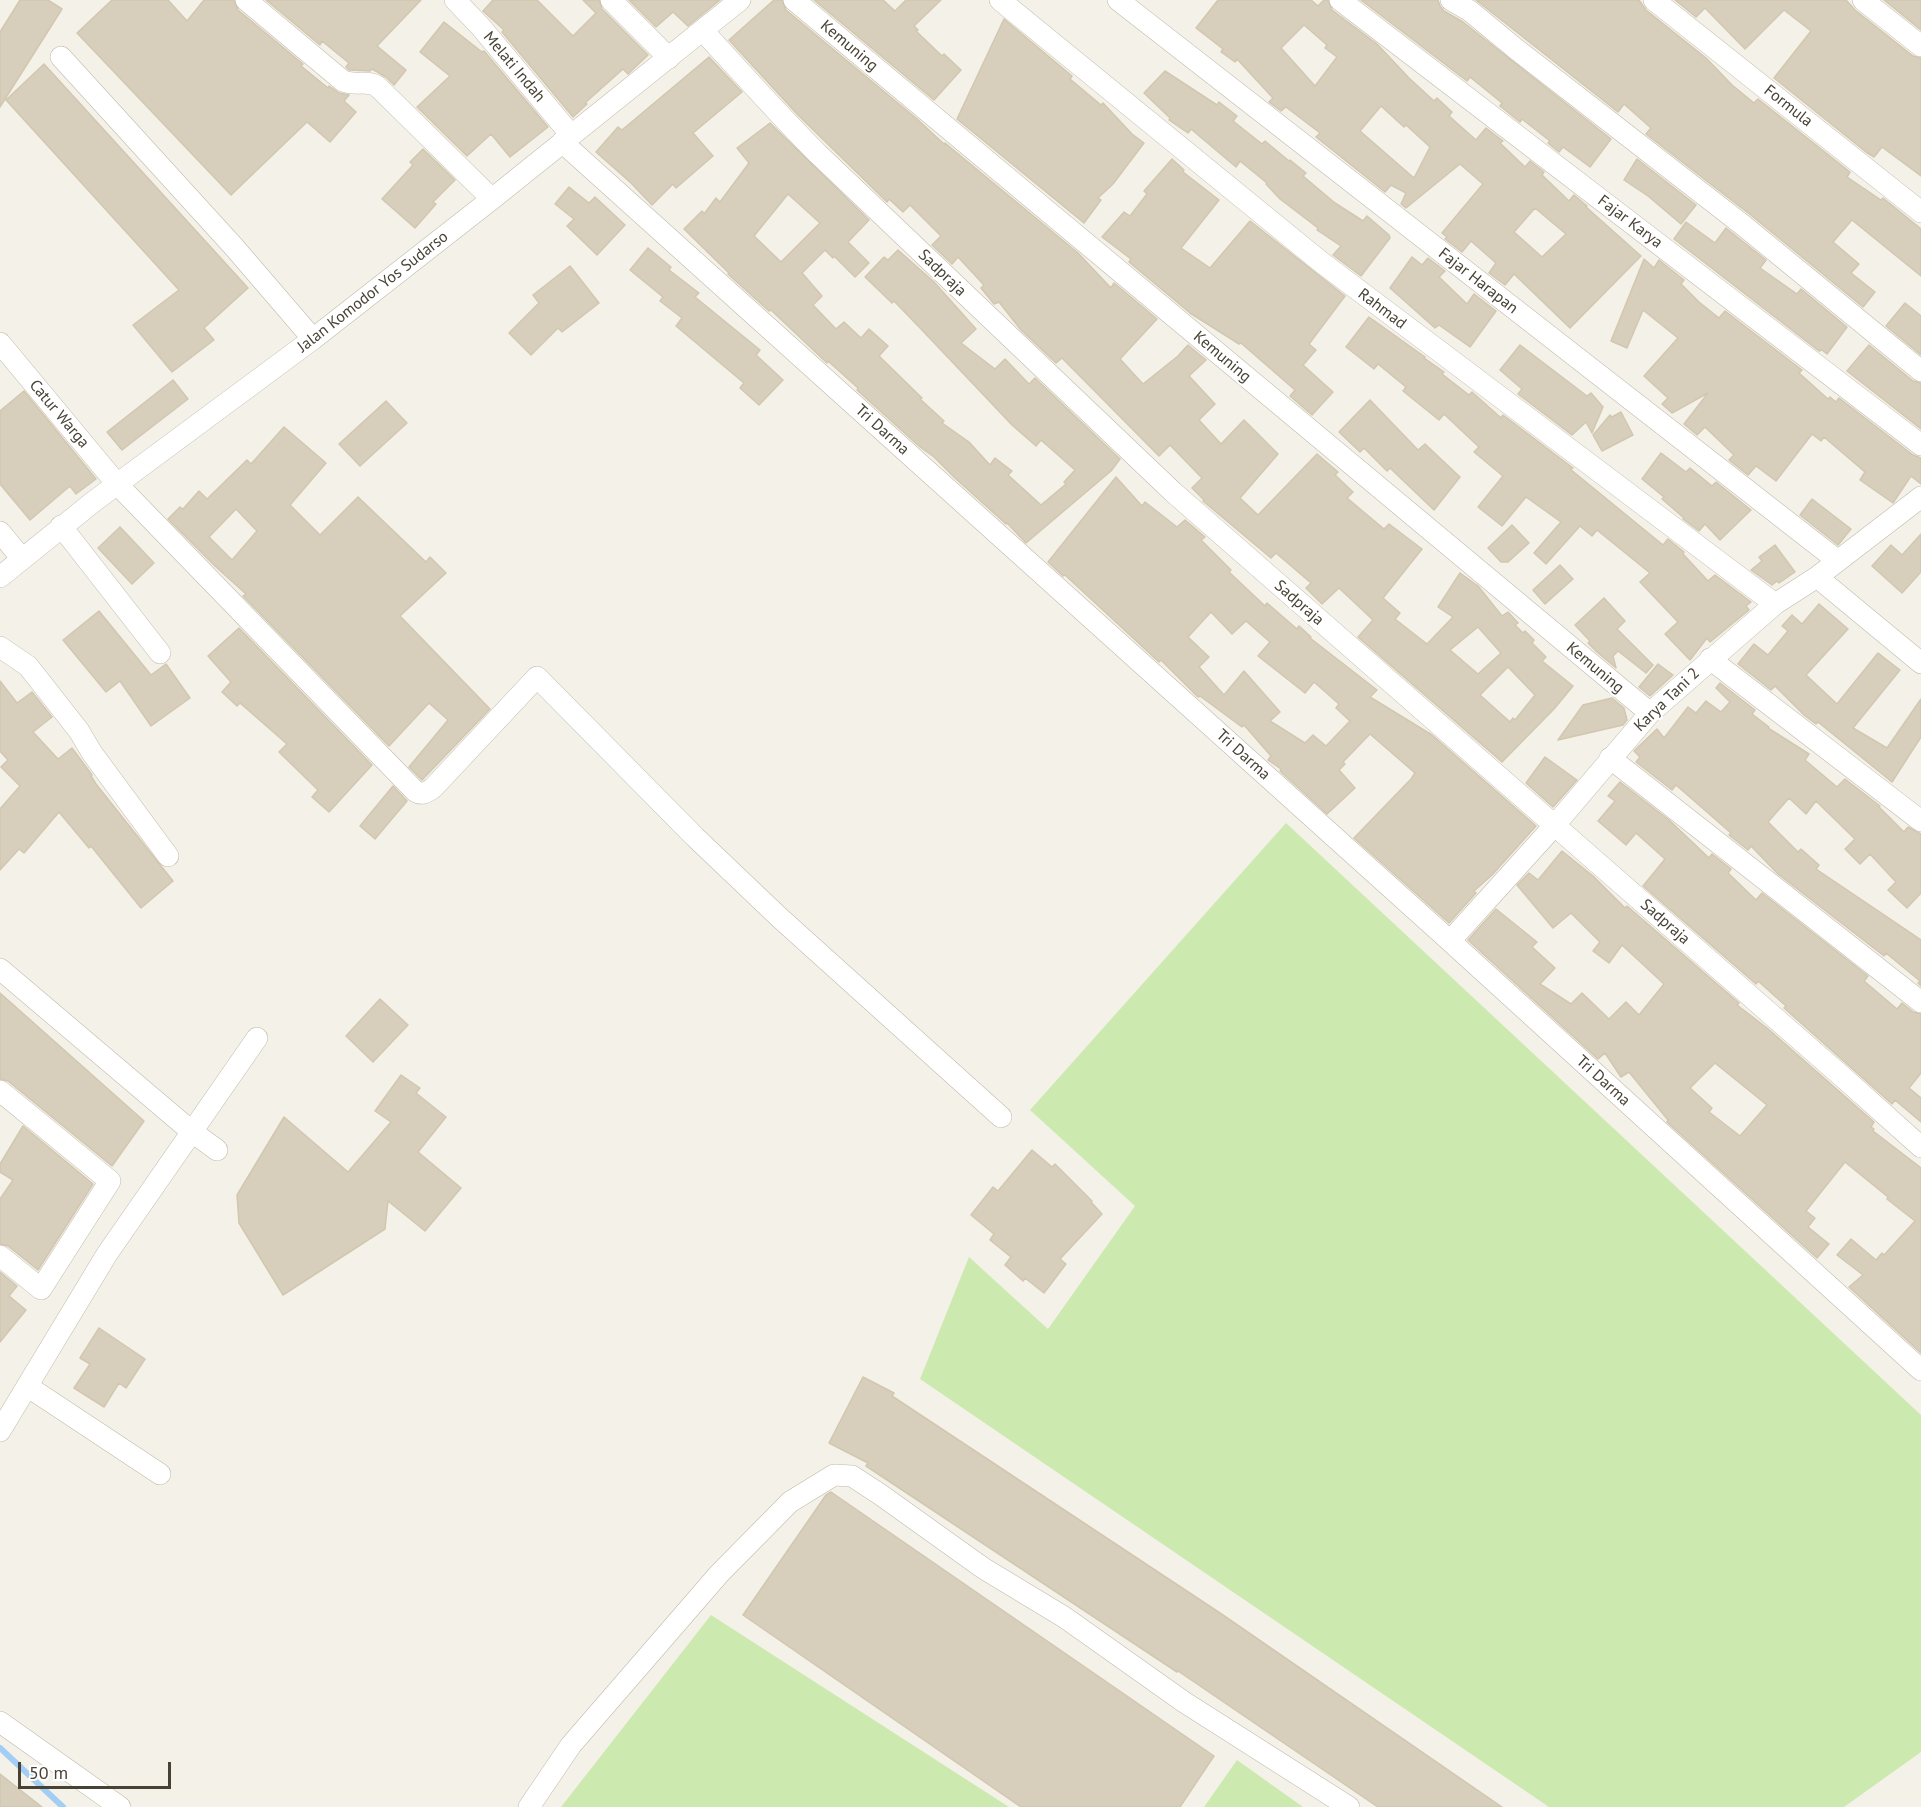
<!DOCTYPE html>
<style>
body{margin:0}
#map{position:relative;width:1921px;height:1807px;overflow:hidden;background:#f4f1e8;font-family:"PT Sans",sans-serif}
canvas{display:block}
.scale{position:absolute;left:18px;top:1762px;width:153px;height:27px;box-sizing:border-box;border:3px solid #484236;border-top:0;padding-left:8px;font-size:18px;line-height:21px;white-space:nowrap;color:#484236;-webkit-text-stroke:4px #fff;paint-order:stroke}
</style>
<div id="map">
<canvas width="1921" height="1807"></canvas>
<div class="scale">50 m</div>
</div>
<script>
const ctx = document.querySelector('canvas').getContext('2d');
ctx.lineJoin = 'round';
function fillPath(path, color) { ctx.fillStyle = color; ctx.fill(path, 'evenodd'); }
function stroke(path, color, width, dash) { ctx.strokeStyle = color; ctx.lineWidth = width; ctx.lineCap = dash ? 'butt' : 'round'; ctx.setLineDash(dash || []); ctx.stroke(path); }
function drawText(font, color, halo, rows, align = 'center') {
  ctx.font = font + ' "PT Sans",sans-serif'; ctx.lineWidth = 4.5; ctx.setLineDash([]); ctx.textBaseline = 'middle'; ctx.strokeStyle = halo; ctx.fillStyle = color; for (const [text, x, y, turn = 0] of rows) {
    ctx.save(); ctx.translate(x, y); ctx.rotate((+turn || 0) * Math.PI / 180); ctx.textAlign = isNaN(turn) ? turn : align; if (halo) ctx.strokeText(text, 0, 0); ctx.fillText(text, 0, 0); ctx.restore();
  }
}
fillPath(new Path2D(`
 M 1286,823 L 1921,1415 L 1921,1752 L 1844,1807 L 1549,1807 L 920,1379 L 969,1257 L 1048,1329 L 1135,1206 L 1030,1110 Z
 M 711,1615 L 1009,1807 L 561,1807 Z
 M 1237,1760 L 1303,1807 L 1204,1807 Z`), '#cceaaf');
stroke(new Path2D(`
 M 0,1748 L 63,1807`), '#a2cdf4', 6);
const building = new Path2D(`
 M 20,0 L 48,0 L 62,9 L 0,107 L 0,32 Z
 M 112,0 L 168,0 L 187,21 L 204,0 L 234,0 L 238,10 L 303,64 L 301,66 L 328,88 L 329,86 L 339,93 L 349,95 L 344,101 L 356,112 L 330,142 L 307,122 L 231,195 L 77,33 Z
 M 266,0 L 421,0 L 377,46 L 406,70 L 394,85 L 386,77 L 372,69 L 370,71 L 349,70 L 346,67 L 349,63 L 322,41 L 320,45 Z
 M 493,0 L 537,0 L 573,36 L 596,13 L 583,0 L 599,0 L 602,9 L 648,55 L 628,74 L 623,69 L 585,103 L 587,104 L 573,117 L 502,32 L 504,30 L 483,11 Z
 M 629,0 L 720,0 L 688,26 L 673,12 L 656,27 Z
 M 774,0 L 782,0 L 786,10 L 917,119 L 945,145 L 945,143 L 1078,253 L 1111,288 L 1114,283 L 1157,319 L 1120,359 L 1143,384 L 1178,356 L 1188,345 L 1206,360 L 1189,376 L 1215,404 L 1199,420 L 1221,444 L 1244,420 L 1278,454 L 1240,498 L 1258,515 L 1317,454 L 1338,472 L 1335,475 L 1353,492 L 1347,498 L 1384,529 L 1389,524 L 1422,549 L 1383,598 L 1400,613 L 1395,619 L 1427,644 L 1453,617 L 1438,607 L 1460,573 L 1478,586 L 1502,616 L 1508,612 L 1518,623 L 1515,625 L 1523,633 L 1525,631 L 1534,640 L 1532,643 L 1546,657 L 1542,661 L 1573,686 L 1554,709 L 1502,762 L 1358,637 L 1373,620 L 1339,588 L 1322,604 L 1306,588 L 1311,583 L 1276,553 L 1271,558 L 1203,501 L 1204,500 L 1192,488 L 1202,478 L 1170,445 L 1159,456 L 1062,358 L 1056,363 L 1021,330 L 999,302 L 994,304 L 981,288 L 984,285 L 958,257 L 952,264 L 932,245 L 941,236 L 910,205 L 903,212 L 889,199 L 887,202 L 798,115 L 729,40 ZM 1478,627 L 1501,653 L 1478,674 L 1450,650 ZM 1508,667 L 1535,695 L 1515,720 L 1513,718 L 1510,722 L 1480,695 Z
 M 814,0 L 883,0 L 895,11 L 906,0 L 941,0 L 914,26 L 918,30 L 916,31 L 942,56 L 944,54 L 961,70 L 934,100 Z
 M 1218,0 L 1311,0 L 1318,6 L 1324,0 L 1328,0 L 1332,10 L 1377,44 L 1409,78 L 1434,101 L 1437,98 L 1452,112 L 1449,116 L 1476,140 L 1486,128 L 1503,141 L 1500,143 L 1525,167 L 1530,161 L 1544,172 L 1542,175 L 1569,201 L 1574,195 L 1587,206 L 1586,207 L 1641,256 L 1570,328 L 1514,274 L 1505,285 L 1489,273 L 1496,263 L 1471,241 L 1462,252 L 1445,239 L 1447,237 L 1442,233 L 1483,184 L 1460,164 L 1406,208 L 1401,204 L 1406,193 L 1391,185 L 1385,192 L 1316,137 L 1320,133 L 1286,107 L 1281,111 L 1269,102 L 1273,98 L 1237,59 L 1235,62 L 1221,52 L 1223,49 L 1196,28 ZM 1304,25 L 1327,45 L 1325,48 L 1337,57 L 1315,86 L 1281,48 ZM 1381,106 L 1404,127 L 1406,125 L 1430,147 L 1414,178 L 1360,131 ZM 1535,208 L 1566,234 L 1542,257 L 1514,232 Z
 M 1361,0 L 1438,0 L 1440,6 L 1444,11 L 1463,22 L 1611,139 L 1590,167 L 1563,147 L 1559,152 L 1548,143 L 1550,141 L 1522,119 L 1520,122 L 1500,106 L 1502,103 L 1470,77 L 1467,81 Z
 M 1476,0 L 1639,0 L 1646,10 L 1706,58 L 1732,85 L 1754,103 L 1758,99 L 1850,172 L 1847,177 L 1881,200 L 1883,198 L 1921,229 L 1921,276 L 1852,220 L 1833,242 L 1859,264 L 1851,273 L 1875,292 L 1863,307 L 1752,216 L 1646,134 L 1651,128 L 1624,104 L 1618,112 Z
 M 1675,0 L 1846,0 L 1855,10 L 1913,56 L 1921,58 L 1921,176 L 1882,147 L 1874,157 L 1866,152 L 1774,78 L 1811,31 L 1784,10 L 1745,49 L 1705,8 L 1696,17 Z
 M 1884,0 L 1921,0 L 1921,30 Z
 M 1004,19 L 1072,76 L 1070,79 L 1101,105 L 1103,103 L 1132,134 L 1144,143 L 1113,184 L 1098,198 L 1101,200 L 1084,223 L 957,119 Z
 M 444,22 L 482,52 L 484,51 L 548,127 L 510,157 L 491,134 L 467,156 L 417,107 L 450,76 L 420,52 Z
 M 709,57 L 742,92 L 693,133 L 713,156 L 676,188 L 673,184 L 652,205 L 631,183 L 596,152 L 618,127 L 622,130 Z
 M 44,64 L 248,288 L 204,328 L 214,340 L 172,372 L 133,325 L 179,290 L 6,100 Z
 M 1165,71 L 1217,105 L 1219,102 L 1237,116 L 1233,121 L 1262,144 L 1265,141 L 1289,161 L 1290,160 L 1306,173 L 1303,176 L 1335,203 L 1363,221 L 1367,216 L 1389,235 L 1390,238 L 1361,276 L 1333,255 L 1341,246 L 1317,230 L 1318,228 L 1280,199 L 1266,184 L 1267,183 L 1240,161 L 1236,167 L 1191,129 L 1188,133 L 1169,120 L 1170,118 L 1144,93 Z
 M 770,123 L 869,220 L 848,242 L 869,263 L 855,277 L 834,256 L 833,258 L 825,250 L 802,273 L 822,296 L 813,305 L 836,329 L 844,322 L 861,338 L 869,329 L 888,346 L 879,356 L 922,398 L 920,399 L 944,421 L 942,423 L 969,442 L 990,465 L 995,458 L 1012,471 L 1008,475 L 1041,505 L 1066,484 L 1064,482 L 1075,470 L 1041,440 L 1036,446 L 1012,425 L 921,329 L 894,301 L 892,303 L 865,277 L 884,257 L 888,260 L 898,250 L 934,282 L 976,329 L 961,343 L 995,369 L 1005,359 L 1029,384 L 1035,378 L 1120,459 L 1111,471 L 1026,543 L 1007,523 L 1006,524 L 955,478 L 934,457 L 920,447 L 857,390 L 858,388 L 828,361 L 827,363 L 771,310 L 769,311 L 728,274 L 729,273 L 684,229 L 702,211 L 704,214 L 716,198 L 720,202 L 749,163 L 737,148 ZM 788,194 L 820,223 L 781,262 L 754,236 Z
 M 423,149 L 455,180 L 433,202 L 436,204 L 415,228 L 382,199 L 413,165 L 410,162 Z
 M 1172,159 L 1184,170 L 1183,172 L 1219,200 L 1181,248 L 1210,268 L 1250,221 L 1345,296 L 1309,344 L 1316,350 L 1303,365 L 1333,392 L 1312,415 L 1290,396 L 1295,390 L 1241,343 L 1239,344 L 1190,313 L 1129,262 L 1131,259 L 1102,237 L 1124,212 L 1130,216 L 1147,194 L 1144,191 Z
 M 1637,159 L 1696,205 L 1681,224 L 1648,196 L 1624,180 Z
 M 569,187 L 589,203 L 595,197 L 625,225 L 597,255 L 567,226 L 574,219 L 555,204 Z
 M 1686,222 L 1715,243 L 1726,228 L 1766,260 L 1760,268 L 1797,294 L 1801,289 L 1847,327 L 1827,354 L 1822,350 L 1819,351 L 1674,239 Z
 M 648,248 L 671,267 L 669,270 L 699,293 L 695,297 L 760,350 L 756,355 L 783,380 L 759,405 L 740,388 L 744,383 L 676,326 L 682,318 L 660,301 L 663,297 L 630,270 Z
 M 1412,257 L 1422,265 L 1428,258 L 1445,271 L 1439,277 L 1467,304 L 1474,294 L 1496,311 L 1470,347 L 1439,325 L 1435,328 L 1390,288 Z
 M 1644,259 L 1654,268 L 1659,260 L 1684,280 L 1681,284 L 1699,302 L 1719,318 L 1725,311 L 1802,370 L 1799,373 L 1828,399 L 1830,397 L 1836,402 L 1839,398 L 1913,455 L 1921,458 L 1921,484 L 1911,476 L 1893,503 L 1860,480 L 1865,472 L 1824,437 L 1821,441 L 1812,434 L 1776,481 L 1756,466 L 1748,475 L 1729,460 L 1734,455 L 1705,427 L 1697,435 L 1696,434 L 1684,424 L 1708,393 L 1672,413 L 1662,404 L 1668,398 L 1644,376 L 1678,338 L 1643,310 L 1627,348 L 1611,341 Z
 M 570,266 L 599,303 L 562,332 L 558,328 L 531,355 L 509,333 L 539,303 L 533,295 Z
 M 1905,303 L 1921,316 L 1921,355 L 1886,326 Z
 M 1369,317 L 1425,357 L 1424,358 L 1444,372 L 1442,374 L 1469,395 L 1472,392 L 1501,418 L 1503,415 L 1573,468 L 1570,469 L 1663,545 L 1668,539 L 1684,552 L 1683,554 L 1708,581 L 1715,575 L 1751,602 L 1746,606 L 1749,610 L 1710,642 L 1707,638 L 1690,660 L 1665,634 L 1678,622 L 1640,582 L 1650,573 L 1597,530 L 1592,536 L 1580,526 L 1546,564 L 1534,553 L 1561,522 L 1526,497 L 1502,526 L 1478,507 L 1503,476 L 1474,452 L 1479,447 L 1444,414 L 1439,420 L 1403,391 L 1406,387 L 1378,364 L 1374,369 L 1346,347 Z
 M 1520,345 L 1587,396 L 1591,393 L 1603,407 L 1592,433 L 1586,422 L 1572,435 L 1518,394 L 1522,389 L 1500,370 Z
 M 1869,345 L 1913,381 L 1921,383 L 1921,429 L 1847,371 Z
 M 173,380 L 188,399 L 122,450 L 107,432 Z
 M 24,391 L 96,479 L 76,494 L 70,486 L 30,520 L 0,484 L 0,411 Z
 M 1370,400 L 1418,450 L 1425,444 L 1460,477 L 1434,510 L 1390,468 L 1387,471 L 1364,448 L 1360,452 L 1339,432 Z
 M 386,401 L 407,423 L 360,466 L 339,444 Z
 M 1621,412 L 1633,435 L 1602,451 L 1593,435 L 1610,415 L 1612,417 Z
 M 284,427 L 326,463 L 290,505 L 320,535 L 358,497 L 426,562 L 430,557 L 446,573 L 400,616 L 490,709 L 422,780 L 409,767 L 448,720 L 429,703 L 389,746 L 243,596 L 246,594 L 215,566 L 168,519 L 180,507 L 183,509 L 199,491 L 207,499 L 247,460 L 251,464 ZM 236,509 L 257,531 L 232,560 L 209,537 Z
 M 1661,453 L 1686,472 L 1690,468 L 1712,486 L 1716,482 L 1751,510 L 1720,540 L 1705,524 L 1699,531 L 1683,519 L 1684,518 L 1662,499 L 1664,497 L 1642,479 Z
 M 1116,477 L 1142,506 L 1145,502 L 1177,527 L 1185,520 L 1205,537 L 1201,540 L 1231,570 L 1229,572 L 1265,606 L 1267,603 L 1297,629 L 1299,626 L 1311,637 L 1310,638 L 1377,690 L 1370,697 L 1432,735 L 1536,826 L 1492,875 L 1474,891 L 1476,893 L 1449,923 L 1354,838 L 1411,779 L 1415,773 L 1370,734 L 1343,762 L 1345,764 L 1339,770 L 1355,788 L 1327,814 L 1280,771 L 1281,769 L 1268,760 L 1271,756 L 1244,725 L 1242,727 L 1200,696 L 1198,697 L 1161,660 L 1159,662 L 1065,575 L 1063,576 L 1048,562 ZM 1211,612 L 1232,634 L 1246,621 L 1270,642 L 1258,656 L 1305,693 L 1314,682 L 1339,704 L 1336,708 L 1350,721 L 1326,746 L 1313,735 L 1305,743 L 1270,721 L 1280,712 L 1244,671 L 1224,695 L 1199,667 L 1209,657 L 1188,637 Z
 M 1812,499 L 1851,529 L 1838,545 L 1800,515 Z
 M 1512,525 L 1529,543 L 1508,562 L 1501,562 L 1488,548 Z
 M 120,527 L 154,563 L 132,584 L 98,548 Z
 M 1921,534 L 1921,572 L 1902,593 L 1872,566 L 1891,545 L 1902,555 Z
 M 1775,545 L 1795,572 L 1779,583 L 1777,581 L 1772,585 L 1751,570 L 1762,561 L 1759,557 Z
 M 1560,565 L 1573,579 L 1545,604 L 1533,590 Z
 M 1604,598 L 1625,621 L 1617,629 L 1653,665 L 1646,673 L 1618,651 L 1613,656 L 1616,668 L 1597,652 L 1588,643 L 1590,641 L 1575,625 Z
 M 1819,604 L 1848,629 L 1806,675 L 1837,704 L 1878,653 L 1900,670 L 1853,728 L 1887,748 L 1921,699 L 1921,737 L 1892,782 L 1818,722 L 1816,724 L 1804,715 L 1775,686 L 1771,690 L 1738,664 L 1754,644 L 1768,655 L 1788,631 L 1782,626 L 1792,615 L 1802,624 Z
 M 99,611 L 151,675 L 166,664 L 190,698 L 151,726 L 120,681 L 106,692 L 63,640 Z
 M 239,628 L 372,765 L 329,812 L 312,797 L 318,790 L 279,752 L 287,744 L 240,703 L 237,706 L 222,692 L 231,682 L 208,656 Z
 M 1658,664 L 1673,675 L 1650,696 L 1639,687 Z
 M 0,681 L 17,703 L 32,692 L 52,717 L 33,732 L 58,759 L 72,748 L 92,775 L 91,776 L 96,784 L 173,881 L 141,908 L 91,846 L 89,848 L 59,812 L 24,853 L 19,849 L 0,870 L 0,809 L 20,786 L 1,767 L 8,760 L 0,751 Z
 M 1720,683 L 1755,710 L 1752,714 L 1769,727 L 1768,728 L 1809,754 L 1805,760 L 1837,787 L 1845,779 L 1880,806 L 1879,807 L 1904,832 L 1908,827 L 1921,834 L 1921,893 L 1907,908 L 1888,890 L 1896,882 L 1870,854 L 1860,864 L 1845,849 L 1855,839 L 1816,801 L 1806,814 L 1789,798 L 1768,822 L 1798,852 L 1801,849 L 1819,865 L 1816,869 L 1921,940 L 1921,986 L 1918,983 L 1920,981 L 1886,953 L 1884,956 L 1778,874 L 1751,846 L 1748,850 L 1729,835 L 1731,833 L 1676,785 L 1672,790 L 1636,762 L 1640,757 L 1634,751 L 1637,748 L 1657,729 L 1664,738 L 1688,707 L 1696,713 L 1706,701 L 1721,712 L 1730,702 L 1716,688 Z
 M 1612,698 L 1624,708 L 1627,720 L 1623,725 L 1558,740 L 1583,705 Z
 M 1545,757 L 1577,780 L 1553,807 L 1526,783 Z
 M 1620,782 L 1669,820 L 1709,858 L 1712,854 L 1731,869 L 1728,873 L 1756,900 L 1762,893 L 1868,976 L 1864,981 L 1897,1009 L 1902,1003 L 1913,1012 L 1921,1014 L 1921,1073 L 1909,1088 L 1921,1098 L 1921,1122 L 1895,1100 L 1892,1104 L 1784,1008 L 1786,1006 L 1758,981 L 1756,984 L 1643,886 L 1665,859 L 1636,833 L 1626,845 L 1598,821 L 1615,801 L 1608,796 Z
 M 393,786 L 407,801 L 375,839 L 360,826 Z
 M 1562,851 L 1593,876 L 1625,908 L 1627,906 L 1739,1003 L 1737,1005 L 1767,1028 L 1874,1122 L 1871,1127 L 1874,1129 L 1873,1131 L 1921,1168 L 1921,1353 L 1849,1287 L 1863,1275 L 1837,1255 L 1851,1239 L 1876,1260 L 1882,1253 L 1884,1255 L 1915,1221 L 1887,1199 L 1888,1197 L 1845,1162 L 1806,1211 L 1815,1218 L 1808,1227 L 1829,1244 L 1817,1258 L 1667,1122 L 1668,1120 L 1629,1072 L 1621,1077 L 1605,1053 L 1598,1059 L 1468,940 L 1496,909 L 1537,942 L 1532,947 L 1555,968 L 1540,984 L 1571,1004 L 1582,993 L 1609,1019 L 1626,1002 L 1639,1015 L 1664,984 L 1622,945 L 1609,963 L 1593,951 L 1600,942 L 1571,913 L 1553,928 L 1517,885 L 1529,873 L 1538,880 ZM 1715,1063 L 1767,1105 L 1740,1136 L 1709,1112 L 1712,1108 L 1690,1088 Z
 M 0,993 L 144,1121 L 112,1166 L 8,1081 L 0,1079 Z
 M 380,999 L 408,1025 L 373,1062 L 346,1036 Z
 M 401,1075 L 420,1088 L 416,1093 L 446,1117 L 418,1152 L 461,1188 L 425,1231 L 388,1201 L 385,1229 L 283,1295 L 239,1223 L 237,1195 L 284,1117 L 348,1172 L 391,1122 L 375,1111 Z
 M 23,1126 L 93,1184 L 38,1270 L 8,1246 L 0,1244 L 0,1199 L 13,1180 L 0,1172 L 0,1164 Z
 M 1032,1150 L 1052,1167 L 1055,1164 L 1092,1201 L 1091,1202 L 1102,1214 L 1060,1259 L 1066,1264 L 1044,1293 L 1025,1278 L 1023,1281 L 1005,1265 L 1011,1257 L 990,1240 L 994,1234 L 971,1215 L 993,1187 L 998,1191 Z
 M 0,1272 L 17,1286 L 9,1296 L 26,1310 L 0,1342 Z
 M 99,1328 L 145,1359 L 126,1388 L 119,1383 L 104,1407 L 74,1388 L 90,1364 L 80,1358 Z
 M 863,1377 L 894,1393 L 892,1396 L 1220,1613 L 1502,1807 L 1378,1807 L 1178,1671 L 1177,1672 L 866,1466 L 868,1463 L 829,1443 Z
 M 831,1492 L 1214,1756 L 1180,1807 L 1021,1807 L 743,1615 L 826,1495 Z
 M 0,1774 L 42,1807 L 0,1807 Z`);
fillPath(building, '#d7cebc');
stroke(building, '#d2c7af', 1.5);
const minor = new Path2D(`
 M 246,0 L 343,81 C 355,86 366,80 377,86 L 492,199
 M 455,0 L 480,26 L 571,135
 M 611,0 L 669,58
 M 794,0 L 1650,713
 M 1000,0 L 1321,262 L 1775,604
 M 1118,0 L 1838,561
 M 1340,0 L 1921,445
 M 1451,0 L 1470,11 L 1516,49 L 1744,226 L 1921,371
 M 1654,0 L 1921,212
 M 1863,0 L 1921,46
 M 703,31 C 741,72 778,114 818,154 L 1173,492 L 1845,1079 L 1921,1147
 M 61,57 L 234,247 L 313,339
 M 562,142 L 1450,941 L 1921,1370
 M 0,343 L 117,484 L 415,791 C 422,796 427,792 433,788 L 537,677 L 695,837 L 780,918 L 1001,1117
 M 61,526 L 160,653
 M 0,532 L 22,559
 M 0,577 L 93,502 L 313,339 L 492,199 L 740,0
 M 1817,577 L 1921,663
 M 0,647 L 28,666 L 79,731 L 92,753 L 168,856
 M 1710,659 L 1921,821
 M 1610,758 L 1921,1002
 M 1450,941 L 1554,826 L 1650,713 L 1775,604 L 1817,577 L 1921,497
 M 0,969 L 191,1131 L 217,1150
 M 0,1091 L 110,1181 L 41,1289 L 0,1256
 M 27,1386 L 160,1474
 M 0,1431 L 107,1254 L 257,1038
 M 0,1722 L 120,1807
 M 529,1807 L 571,1745 L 719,1574 L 790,1502 L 834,1475 L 852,1476 L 881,1495 L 983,1568 L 1064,1617 L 1184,1702 L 1349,1807`);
stroke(minor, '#c1baaa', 22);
stroke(minor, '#fff', 21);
drawText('16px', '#484236', '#fff', [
 ["Kemuning",849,46,40],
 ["Melati Indah",514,67,50],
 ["Formula",1788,106,38],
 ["Fajar Karya",1630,222,37],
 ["Sadpraja",942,273,44],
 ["Fajar Harapan",1478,281,38],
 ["Jalan Komodor Yos Sudarso",373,292,-38],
 ["Rahmad",1382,309,37],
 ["Kemuning",1222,357,40],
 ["Catur Warga",59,414,50],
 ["Tri Darma",882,430,42],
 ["Sadpraja",1299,603,41],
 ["Kemuning",1595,668,40],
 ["Karya Tani 2",1667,700,-44],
 ["Tri Darma",1243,755,42],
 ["Sadpraja",1665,922,41],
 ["Tri Darma",1603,1081,42]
]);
</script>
